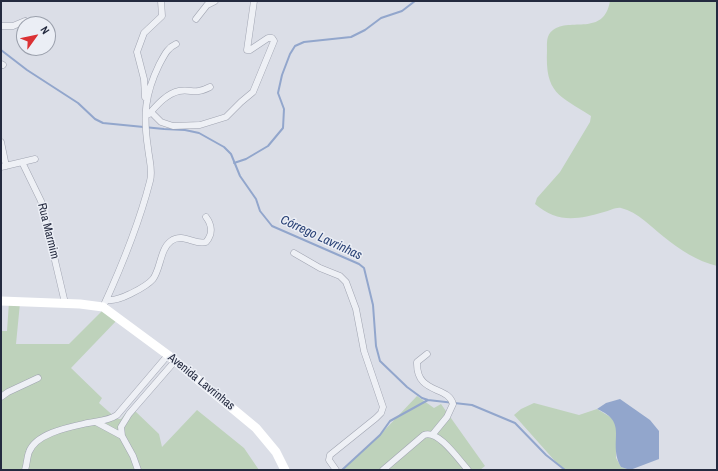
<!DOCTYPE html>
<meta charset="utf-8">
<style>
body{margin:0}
#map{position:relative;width:718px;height:471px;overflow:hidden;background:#dbdee7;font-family:"Archivo Narrow",sans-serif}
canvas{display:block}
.frame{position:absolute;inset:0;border:2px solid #242a3f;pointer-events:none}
.north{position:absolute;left:16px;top:16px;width:40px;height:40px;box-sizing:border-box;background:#ebeef5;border:1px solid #9ba0ac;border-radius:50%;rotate:57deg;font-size:11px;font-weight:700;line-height:16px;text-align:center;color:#242a3f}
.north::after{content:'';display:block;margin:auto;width:14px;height:18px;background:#db3134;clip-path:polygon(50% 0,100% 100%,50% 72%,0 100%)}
</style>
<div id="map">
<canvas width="718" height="471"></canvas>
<div class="frame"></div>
<div class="north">N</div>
</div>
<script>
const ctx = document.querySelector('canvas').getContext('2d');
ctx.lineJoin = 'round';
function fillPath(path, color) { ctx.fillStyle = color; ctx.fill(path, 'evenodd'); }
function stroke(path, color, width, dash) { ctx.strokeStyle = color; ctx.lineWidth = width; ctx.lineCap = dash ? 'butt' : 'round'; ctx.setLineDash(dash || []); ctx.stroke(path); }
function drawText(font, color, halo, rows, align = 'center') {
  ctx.font = font + ' "Archivo Narrow",sans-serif'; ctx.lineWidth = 3; ctx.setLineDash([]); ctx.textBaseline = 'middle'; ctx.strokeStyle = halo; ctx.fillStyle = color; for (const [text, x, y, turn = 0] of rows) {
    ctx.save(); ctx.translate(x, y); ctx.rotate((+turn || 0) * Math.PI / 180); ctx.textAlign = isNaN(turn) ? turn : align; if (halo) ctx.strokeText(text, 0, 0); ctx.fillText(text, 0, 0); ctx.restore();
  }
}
fillPath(new Path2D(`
 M 610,1 L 717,1 L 717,266 C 697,261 680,250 664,237 C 651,227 638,212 621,208 C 616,207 609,211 604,212 C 577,220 557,223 535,204 L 537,198 L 560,172 L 590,122 L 591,116 C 559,95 545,94 547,50 C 547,43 546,35 553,30 C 570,17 604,37 610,1 Z
 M 9,302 L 20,303 L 16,344 L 69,344 L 105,308 L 119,318 L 71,368 L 102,398 L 99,403 L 117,419 L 121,419 L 128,410 L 135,411 L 159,434 L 162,447 L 197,410 L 244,448 L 259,470 L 1,470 L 1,331 L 7,331 Z
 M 417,396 L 434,408 L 441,404 L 485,466 L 480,470 L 341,470 L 377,438 Z
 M 534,403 L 579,415 L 597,409 L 612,418 L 616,423 L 616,458 L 621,467 L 630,470 L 563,470 L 514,415 L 521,409 Z`), '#bed2bb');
fillPath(new Path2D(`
 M 620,399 L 650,420 L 659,431 L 659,459 L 630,470 L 621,467 C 607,441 630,423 597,409 L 606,403 Z`), '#92a6cc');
stroke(new Path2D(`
 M 1,50 L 27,70 L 78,103 L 95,119 L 103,123 L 164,129 L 185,130 L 199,133 L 224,147 L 231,154 L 240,176 L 256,199 L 260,211 L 272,226 L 359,264 L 364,268 L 373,305 L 376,346 L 380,361 L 407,387 L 422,398 L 428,400 L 472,405 L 515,423 L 546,455 L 565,470
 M 234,163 L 246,159 L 268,146 L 283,128 L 284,109 L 278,93 L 282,75 L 290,54 L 295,46 L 304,42 L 351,37 L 365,30 L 381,18 L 402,11 L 415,1
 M 342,470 L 380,435 L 390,421 L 428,400`), '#92a6cc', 2);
const street = new Path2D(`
 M 196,19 L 207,5 L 215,1
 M 1,26 L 13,26 L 25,21
 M 1,64 L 3,65
 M 145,97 L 144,79 L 137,52 L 144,33 L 162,16 L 161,1
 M 151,112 L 161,122 L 173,126 L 200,125 L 226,117 L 241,102 L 253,92 L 274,41 L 272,38 L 268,38 L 250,50 L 247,50 L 254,1
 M 149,114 C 157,105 166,94 179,91 C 193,89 194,95 210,87
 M 1,142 L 6,166
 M 22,162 L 41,201 L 65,303
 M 1,167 L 35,159
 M 294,253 L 320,268 L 340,276 L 346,282 L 356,309 L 364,351 L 383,407 L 381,413 L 376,418 L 330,455 L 329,460 L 336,470
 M 107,300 C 115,301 122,298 130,294 C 138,290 147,286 153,279 C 161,268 160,249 171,241 C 183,232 195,246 206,242 C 213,234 212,225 206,217
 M 103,307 C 120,270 140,220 150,181 C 153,170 149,159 148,148 C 143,115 145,94 159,65 C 164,56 167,48 176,44
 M 427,354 L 417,362 C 416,395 448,385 453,404 L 447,417 L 433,434
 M 1,397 L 8,392 L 38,378
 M 96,422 L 122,436
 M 25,470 C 27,464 27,457 29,452 C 36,433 70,427 88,423 C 98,421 108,421 117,415 L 168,355
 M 138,470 L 133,456 L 122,436 L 121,427 L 129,414 L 175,361
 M 383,470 L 424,435 C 438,429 459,460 468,470`);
stroke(street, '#a0a4b1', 7);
stroke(street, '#eef0f5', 6);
stroke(new Path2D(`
 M 1,301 L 80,304 L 103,307 L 168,355 L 256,428 L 276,452 L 285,470`), '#fff', 9);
drawText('12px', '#242a3f', '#ebeef5', [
 ["Rua Marmim",48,231,76],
 ["Avenida Lavrinhas",201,382,39]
]);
drawText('italic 13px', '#2a4276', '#ebeef5', [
 ["Córrego Lavrinhas",321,238,25]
]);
</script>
